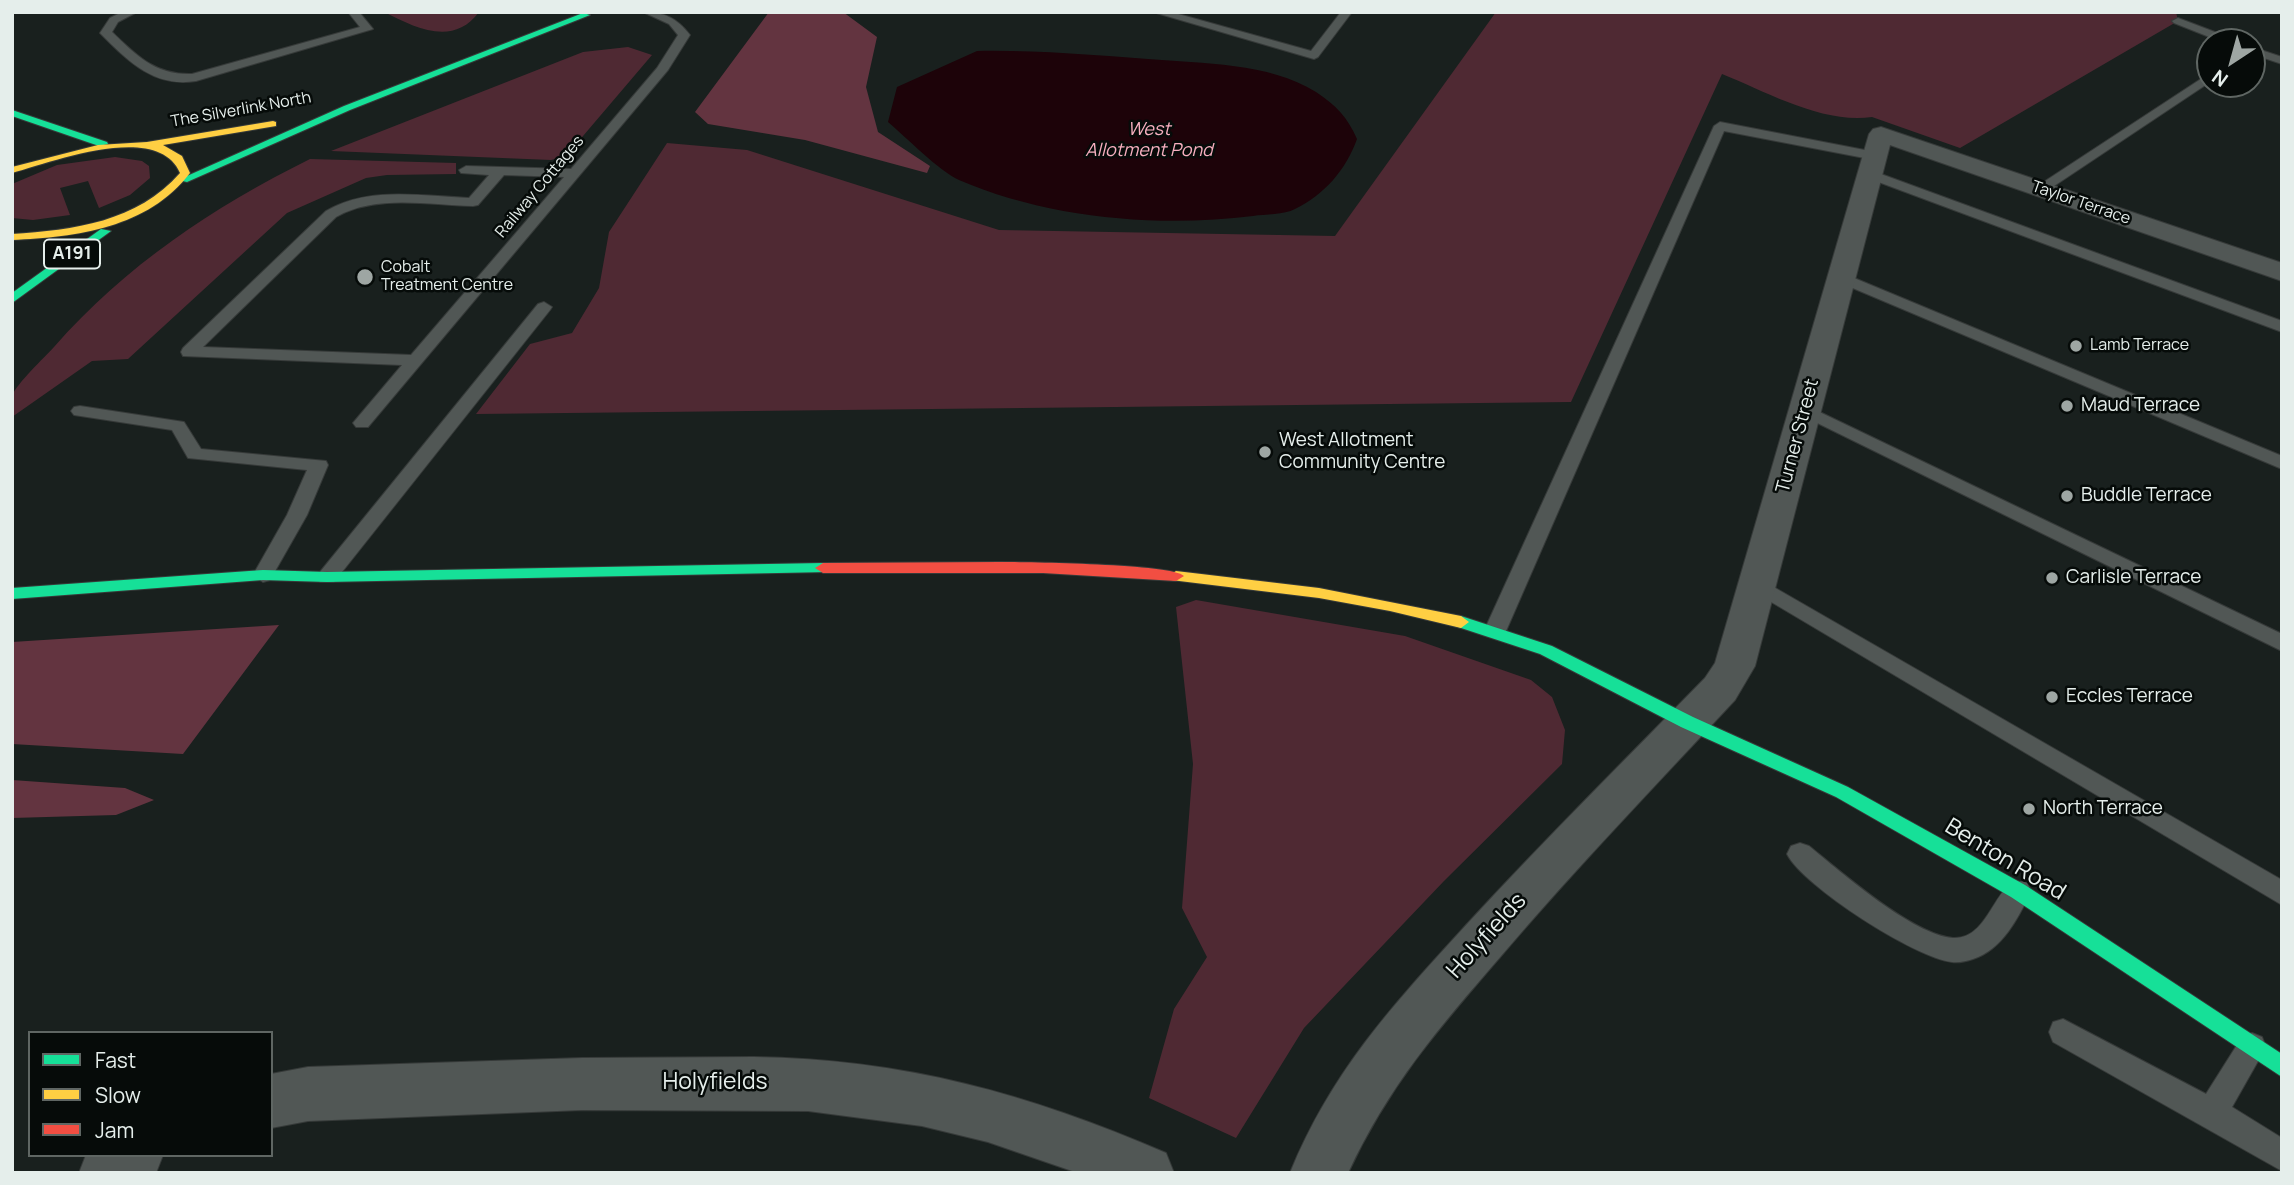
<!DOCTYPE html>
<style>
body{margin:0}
#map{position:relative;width:2294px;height:1185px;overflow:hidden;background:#19201e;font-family:Manrope,sans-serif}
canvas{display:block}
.frame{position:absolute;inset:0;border:14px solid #e5eeeb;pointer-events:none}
.legend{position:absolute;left:28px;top:1031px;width:245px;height:126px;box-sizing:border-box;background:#060b09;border:2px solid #5f6663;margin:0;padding:9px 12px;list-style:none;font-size:21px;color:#e5eeeb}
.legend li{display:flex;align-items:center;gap:14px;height:35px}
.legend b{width:35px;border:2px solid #5f6663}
.north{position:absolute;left:2196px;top:28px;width:70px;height:70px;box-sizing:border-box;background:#060b09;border:2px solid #5f6663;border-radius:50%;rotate:216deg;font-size:19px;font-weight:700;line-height:28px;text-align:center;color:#e5eeeb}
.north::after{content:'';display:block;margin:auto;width:24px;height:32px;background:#9ea6a3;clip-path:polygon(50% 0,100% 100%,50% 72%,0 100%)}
</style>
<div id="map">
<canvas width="2294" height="1185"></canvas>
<div class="frame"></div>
<ul class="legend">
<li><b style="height:9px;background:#16e098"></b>Fast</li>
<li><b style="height:9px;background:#ffcf43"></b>Slow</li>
<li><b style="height:9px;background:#f24e42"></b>Jam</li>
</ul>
<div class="north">N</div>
</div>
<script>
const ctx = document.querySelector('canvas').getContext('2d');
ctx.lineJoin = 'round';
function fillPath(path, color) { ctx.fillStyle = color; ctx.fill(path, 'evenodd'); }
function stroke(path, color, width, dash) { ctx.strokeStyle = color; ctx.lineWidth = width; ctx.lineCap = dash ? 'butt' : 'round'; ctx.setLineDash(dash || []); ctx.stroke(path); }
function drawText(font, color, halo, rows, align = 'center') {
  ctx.font = font + ' Manrope,sans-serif'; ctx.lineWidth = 5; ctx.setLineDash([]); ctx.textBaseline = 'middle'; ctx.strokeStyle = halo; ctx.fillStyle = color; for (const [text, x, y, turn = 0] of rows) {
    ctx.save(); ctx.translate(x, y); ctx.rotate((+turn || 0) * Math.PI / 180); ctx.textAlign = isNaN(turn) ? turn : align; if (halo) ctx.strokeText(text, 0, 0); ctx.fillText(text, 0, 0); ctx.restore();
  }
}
fillPath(new Path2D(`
 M 384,12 L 479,12 C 453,47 416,28 384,12 Z
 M 1496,12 L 2176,12 L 2178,21 L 1960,148 L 1872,117 C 1822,124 1767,92 1722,74 L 1571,402 L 476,414 L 530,344 L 572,333 L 599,288 L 609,232 L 667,143 L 747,150 L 999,230 L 1335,236 Z
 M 628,47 L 652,55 L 566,156 L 551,160 L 331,151 L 583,52 Z
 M 115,157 L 142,161 L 149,166 L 150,178 L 130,195 L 99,208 L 88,181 L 60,188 L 70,215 L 33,220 L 12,218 L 12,184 L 57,165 Z
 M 310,159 L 456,163 L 456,174 L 387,175 L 366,178 L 287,213 L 128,359 L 92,361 L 12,417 C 12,411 10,401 12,396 C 17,383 44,358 54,347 C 125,266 213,207 310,159 Z
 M 1196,600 L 1405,636 L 1531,680 L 1552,697 L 1565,730 L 1562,764 L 1444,881 L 1304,1028 L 1236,1138 L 1149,1098 L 1174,1009 L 1207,957 L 1182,908 L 1193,764 L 1176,607 Z`), '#4f2933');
fillPath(new Path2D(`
 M 769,12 L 843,12 L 877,37 L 866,87 L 878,132 L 930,166 L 927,173 L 805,140 L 708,124 L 695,112 Z
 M 279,625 L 183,754 L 12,744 L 12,642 Z
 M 12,780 L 125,788 L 154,800 L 116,815 L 12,818 Z`), '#633440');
fillPath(new Path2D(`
 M 977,51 C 1034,50 1091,55 1148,59 C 1203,64 1268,62 1316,92 C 1336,105 1348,118 1357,139 C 1346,170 1324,195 1295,209 C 1284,215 1265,214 1253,216 C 1157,228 1047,218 959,180 C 939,171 906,137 888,122 L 897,87 Z`), '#1d0309');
const lane = new Path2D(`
 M 122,12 L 137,12 L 118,22 L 112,32 C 137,56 155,75 192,74 L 360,27 L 348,12 L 359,12 L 373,29 L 196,81 C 155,88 129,62 102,35 L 100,33 L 110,18 Z
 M 643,12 C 664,12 677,18 690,35 L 668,70 L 368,427 L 356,427 L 353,423 L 402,365 L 183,356 L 181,352 L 183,348 L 326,211 C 369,186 421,196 469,198 L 489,175 L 461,173 L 459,170 L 466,166 L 571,169 L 657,68 L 678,35 L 669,24 ZM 504,175 L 564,177 L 411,355 L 203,347 L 336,217 C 376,194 428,205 473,206 L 478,205 Z
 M 1153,12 L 1171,12 L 1311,51 L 1341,12 L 1352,12 L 1318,57 L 1314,59 Z
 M 2178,18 L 2236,40 L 2238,42 L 2222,42 L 2174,23 L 2172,21 Z
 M 2252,47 L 2282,57 L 2282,64 L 2252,54 Z
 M 2210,73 L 2210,82 L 2045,192 L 2033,189 Z
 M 1720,122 L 1875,152 L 1882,156 L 1875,160 L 1724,131 L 1506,631 L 1503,636 L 1487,636 L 1484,631 L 1714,126 Z
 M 1870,170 L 2282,321 L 2282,332 L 1865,177 L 1863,174 Z
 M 1842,273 L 2282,456 L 2282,469 L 1836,281 L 1834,278 Z
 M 544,302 L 552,307 L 550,310 L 334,582 L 320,582 L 317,577 L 320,572 L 538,304 Z
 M 1805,405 L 2282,634 L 2282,651 L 1799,414 L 1796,410 L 1799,406 Z
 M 80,406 L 184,422 L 201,449 L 326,461 L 328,465 L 307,515 L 270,580 L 263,582 L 253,575 L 287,515 L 307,470 L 188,458 L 172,430 L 74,415 L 71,411 L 74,407 Z
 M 1758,578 L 2282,880 L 2282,905 L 1751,590 L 1748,585 L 1751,580 Z
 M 1800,843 L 1809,846 C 1841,872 1913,935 1953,938 C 1993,940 1995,871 2027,883 L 2031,891 C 2019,917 2002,950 1973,959 C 1967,961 1958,963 1952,962 C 1915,958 1803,886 1787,854 L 1791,846 Z
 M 2063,1019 L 2206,1094 L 2242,1037 L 2252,1033 L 2262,1037 L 2266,1047 L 2232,1107 L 2282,1138 L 2282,1171 L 2053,1042 L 2049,1032 L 2053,1022 Z`);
const street = new Path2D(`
 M 1881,127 L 2282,263 L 2282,281 L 1890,145 L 1755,666 L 1735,700 C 1656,785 1576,868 1501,956 C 1438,1029 1389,1085 1348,1173 L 1290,1173 C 1332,1070 1394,1004 1468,923 C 1545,839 1626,759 1705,678 L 1715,663 L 1869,134 L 1873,129 Z
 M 754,1057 C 903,1059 1030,1094 1166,1153 L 1174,1173 L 1078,1173 L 988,1142 L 922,1126 L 808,1111 L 582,1110 L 308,1121 L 271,1128 L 271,1074 L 308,1067 L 582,1058 Z
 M 86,1155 L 163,1155 L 156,1173 L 79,1173 Z`);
const fast = new Path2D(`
 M 583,13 L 590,15 L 350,110 L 187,182 L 178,180 L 344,106 Z
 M 12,110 L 107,142 L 108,144 L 99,146 L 12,116 Z
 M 101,229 L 111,231 L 12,303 L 12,293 Z
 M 823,563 L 828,564 L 831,568 L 828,572 L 327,582 L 263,580 L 12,599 L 12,588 L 263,570 L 327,572 Z
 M 1461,616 L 1552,646 L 1693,717 L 1848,787 L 2025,885 L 2282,1054 L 2282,1077 L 2011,897 L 1836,797 L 1681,727 L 1540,654 L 1455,626 L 1453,622 Z`);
const slow = new Path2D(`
 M 273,121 L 276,122 L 276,126 L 163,145 L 182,156 L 190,173 C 148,228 77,237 12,240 L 12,234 C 74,230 137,222 180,173 C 158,121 52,162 12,173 L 12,167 L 98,145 L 147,142 Z
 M 1176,571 L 1319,588 L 1461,616 L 1469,622 L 1461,628 L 1390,611 L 1319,598 L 1171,580 L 1168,576 Z`);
const jam = new Path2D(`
 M 1000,562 C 1025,562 1174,564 1184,576 L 1176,581 L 1043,573 L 823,573 L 815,568 L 823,563 Z`);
stroke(lane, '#363a39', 2);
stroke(street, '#363a39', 2);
stroke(fast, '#363a39', 2);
stroke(slow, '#363a39', 2);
stroke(jam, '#363a39', 2);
fillPath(lane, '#515755');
fillPath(street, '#515755');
fillPath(fast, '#16e098');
fillPath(slow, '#ffcf43');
fillPath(jam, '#f24e42');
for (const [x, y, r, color] of [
 [365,277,9,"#9ea6a3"],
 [2076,346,7,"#9ea6a3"],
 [2067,406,7,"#9ea6a3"],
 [1265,452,7,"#9ea6a3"],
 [2067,496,7,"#9ea6a3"],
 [2052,578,7,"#9ea6a3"],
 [2052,697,7,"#9ea6a3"],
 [2029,809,7,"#9ea6a3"]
]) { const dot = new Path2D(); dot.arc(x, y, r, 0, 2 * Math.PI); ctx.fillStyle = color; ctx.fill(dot); stroke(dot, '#060b09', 2.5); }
drawText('16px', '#e5eeeb', '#060b09', [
 ["The Silverlink North",241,110,-10],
 ["Railway Cottages",540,187,-50],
 ["Taylor Terrace",2081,203,19]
]);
drawText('16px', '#e5eeeb', '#060b09', [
 ["Cobalt",381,268],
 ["Treatment Centre",381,286],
 ["Lamb Terrace",2090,346]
], 'left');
drawText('italic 18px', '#f7afbf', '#060b09', [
 ["West",1149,130],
 ["Allotment Pond",1149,151]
]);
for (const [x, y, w] of [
 [72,254,56]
]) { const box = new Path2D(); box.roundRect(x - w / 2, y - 14.5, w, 29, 5); ctx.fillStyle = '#060b09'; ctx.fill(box); stroke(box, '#e5eeeb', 2); }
drawText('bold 18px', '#e5eeeb', null, [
 ["A191",72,254]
]);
drawText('19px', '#e5eeeb', '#060b09', [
 ["Maud Terrace",2081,406],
 ["West Allotment",1279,441],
 ["Community Centre",1279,463],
 ["Buddle Terrace",2081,496],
 ["Carlisle Terrace",2066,578],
 ["Eccles Terrace",2066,697],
 ["North Terrace",2043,809]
], 'left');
drawText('19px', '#e5eeeb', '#060b09', [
 ["Turner Street",1798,436,-75]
]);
drawText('23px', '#e5eeeb', '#060b09', [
 ["Benton Road",2005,860,31],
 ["Holyfields",1487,936,-48],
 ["Holyfields",715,1083]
]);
</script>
